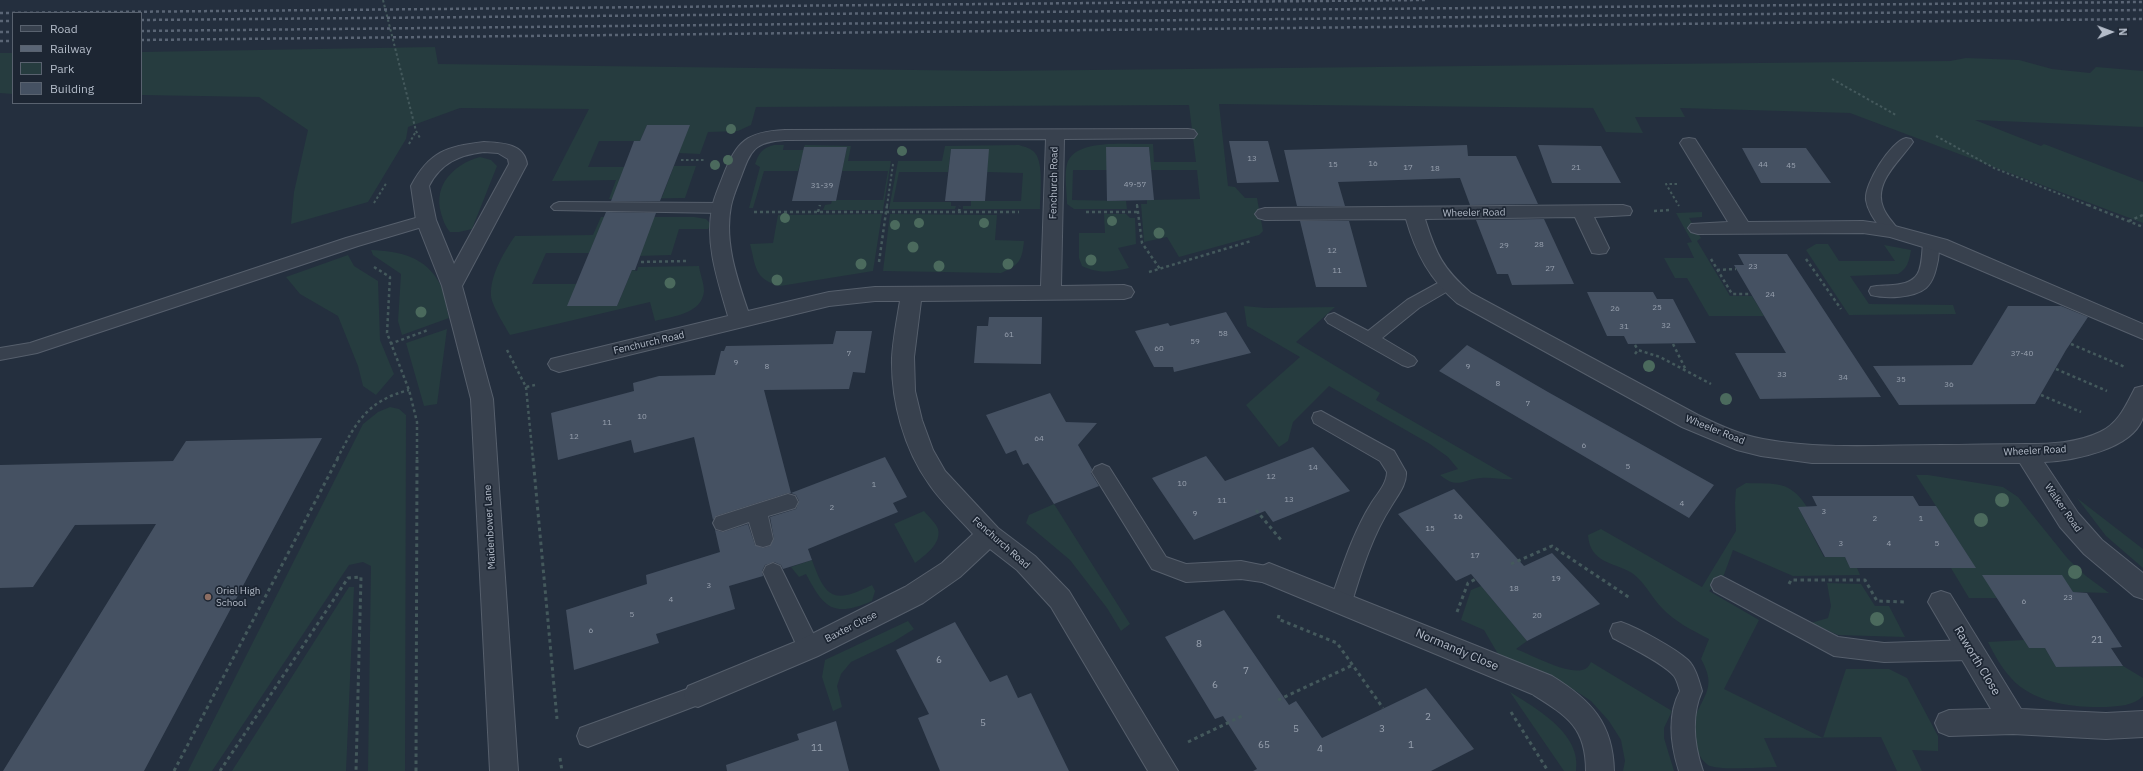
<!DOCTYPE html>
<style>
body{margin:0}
#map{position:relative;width:2143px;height:771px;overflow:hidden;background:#242f3e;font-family:"IBM Plex Sans",sans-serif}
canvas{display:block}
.legend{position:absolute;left:12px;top:12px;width:130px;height:92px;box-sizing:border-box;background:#1d2633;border:1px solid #59626f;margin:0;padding:5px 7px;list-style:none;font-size:12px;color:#b4bcc9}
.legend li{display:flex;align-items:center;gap:8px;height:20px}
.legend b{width:20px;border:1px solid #59626f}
.north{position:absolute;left:2091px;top:12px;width:40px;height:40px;-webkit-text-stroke:3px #1d2633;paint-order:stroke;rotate:89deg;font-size:11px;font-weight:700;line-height:16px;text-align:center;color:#b4bcc9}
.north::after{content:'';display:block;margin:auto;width:14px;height:18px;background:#b4bcc9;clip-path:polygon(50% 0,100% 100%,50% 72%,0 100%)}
</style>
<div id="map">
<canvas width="2143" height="771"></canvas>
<ul class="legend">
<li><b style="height:5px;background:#38414e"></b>Road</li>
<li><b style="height:5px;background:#5a6575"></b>Railway</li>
<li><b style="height:11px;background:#263c3f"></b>Park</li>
<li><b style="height:11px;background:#455162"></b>Building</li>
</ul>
<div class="north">N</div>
</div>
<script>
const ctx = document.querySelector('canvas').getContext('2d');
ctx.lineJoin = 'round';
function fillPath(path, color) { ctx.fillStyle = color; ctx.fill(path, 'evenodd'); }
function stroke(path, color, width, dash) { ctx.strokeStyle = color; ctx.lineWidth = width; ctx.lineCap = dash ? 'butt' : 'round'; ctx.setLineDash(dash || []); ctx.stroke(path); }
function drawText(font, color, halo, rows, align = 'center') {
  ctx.font = font + ' "IBM Plex Sans",sans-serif'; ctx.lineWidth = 3.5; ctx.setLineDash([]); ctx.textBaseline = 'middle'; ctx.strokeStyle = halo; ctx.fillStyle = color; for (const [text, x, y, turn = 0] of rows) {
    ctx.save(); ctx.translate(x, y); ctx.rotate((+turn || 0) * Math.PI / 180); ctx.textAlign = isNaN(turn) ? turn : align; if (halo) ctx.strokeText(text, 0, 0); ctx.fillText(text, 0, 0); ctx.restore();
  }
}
fillPath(new Path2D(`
 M 435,47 L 438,64 L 994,71 L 1950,61 L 1966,58 L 2019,60 L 2052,69 L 2090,73 L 2096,67 L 2143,71 L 2143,127 L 1975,120 L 2041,146 L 2044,144 L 2143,182 L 2143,223 L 1850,113 L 1680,108 L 1685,117 L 1635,117 L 1643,133 L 1606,132 L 1593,108 L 1219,104 L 1228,186 L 1235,187 L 1245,198 L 1257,198 L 1263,231 L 1259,235 L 1179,257 L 1167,237 L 1144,242 L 1141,204 L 1147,204 L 1147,200 L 1200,199 L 1197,170 L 1151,170 L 1149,147 L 1107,147 L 1107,170 L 1073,170 L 1072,200 L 1126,201 L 1127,209 L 1074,209 L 1067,204 C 1067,192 1064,175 1067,164 C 1074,137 1131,145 1153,144 L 1154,162 L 1196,162 L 1189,105 L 756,107 L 751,125 L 738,131 L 708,132 L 700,154 L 678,153 L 689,125 L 647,125 L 640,141 L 599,141 L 588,167 L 628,167 L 615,197 L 662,197 L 674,166 L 696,166 L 685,198 L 609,199 L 616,180 L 552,181 L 589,109 L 460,108 L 408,127 L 406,139 L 368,202 L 291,224 L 294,192 L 308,130 L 259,97 L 141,95 L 141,52 Z
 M 0,53 L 13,53 L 13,94 L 0,93 Z
 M 774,145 L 784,145 L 783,150 L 804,150 L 798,171 L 764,171 L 753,208 L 749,208 L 760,167 L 755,164 C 759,153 762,148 774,145 Z
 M 805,145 L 851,146 L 848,161 L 891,161 L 883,210 L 823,210 L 825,205 L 831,204 L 832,200 L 883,200 L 888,171 L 842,171 L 847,147 L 804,147 Z
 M 1019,145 C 1025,147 1031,148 1035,153 C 1044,164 1040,195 1040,209 L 963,209 L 963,206 L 971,206 L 971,201 L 1021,201 L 1023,173 L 987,172 L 988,149 L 951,149 L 948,172 L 899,172 L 893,202 L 951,202 L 951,206 L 956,206 L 955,209 L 889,209 L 898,161 L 942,161 L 945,146 Z
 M 480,157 L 491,160 L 497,166 L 472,229 L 459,232 L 450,232 C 445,226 443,220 441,213 C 433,185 454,164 480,157 Z
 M 1702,212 L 1702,217 L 1689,218 L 1701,238 L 1697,241 L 1730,296 L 1752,296 L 1764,316 L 1709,316 L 1687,278 L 1675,278 L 1664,258 L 1694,258 L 1687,243 L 1692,242 L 1676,213 Z
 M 882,214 L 873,271 L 780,286 C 754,279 756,267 750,244 L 773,243 L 778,215 Z
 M 890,214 L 997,215 L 995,240 L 1024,241 C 1022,260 1020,265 1001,273 L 883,271 Z
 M 1104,214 L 1126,214 L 1130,218 L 1135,218 L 1136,244 L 1118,248 L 1129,268 C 1111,272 1099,274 1082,266 L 1079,258 L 1079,233 L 1105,233 Z
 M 601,217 L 694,217 L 706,219 L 711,224 L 708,229 L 679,229 L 671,255 L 637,256 L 597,235 L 589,253 L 546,253 L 532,284 L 577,284 L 568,306 L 617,306 L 632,270 L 637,271 L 638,267 L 699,266 C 700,274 704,283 704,291 C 702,314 673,316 655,321 L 650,302 L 510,335 C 505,326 492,306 491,296 C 490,275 504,252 515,236 L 593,235 Z
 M 1816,244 L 1828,244 L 1839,261 L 1895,261 L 1884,245 L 1911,250 C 1909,261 1908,268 1898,274 L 1850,276 L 1869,304 L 1953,305 L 1956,314 L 1849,315 L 1806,250 Z
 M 371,250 C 400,251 426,257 440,284 C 446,294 446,308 449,318 L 402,335 L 398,321 L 401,274 L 373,255 Z
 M 348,255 L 354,266 L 378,281 L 380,340 L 394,374 L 376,395 L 363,386 L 358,366 L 338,316 L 300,294 L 286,277 Z
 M 1244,306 L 1265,308 L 1335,307 L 1296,342 L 1380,393 L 1376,400 L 1513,479 C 1502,480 1492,477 1481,478 C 1463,479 1458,490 1440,475 L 1458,469 L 1448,457 L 1430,444 L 1329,386 L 1293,422 L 1288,441 L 1279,447 L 1246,405 L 1300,357 L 1247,326 Z
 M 447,329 L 437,404 L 424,406 L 406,343 Z
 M 390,407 L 399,409 L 406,415 L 405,771 L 368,771 L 371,566 L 363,562 L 349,565 L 212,771 L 188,771 L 363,424 L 378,412 Z
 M 1916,475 L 1928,475 L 2003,487 L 2018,497 L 2068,559 L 2086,576 L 2109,593 L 2073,592 L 2061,575 L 1999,598 L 1969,598 L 1951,568 L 1968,556 Z
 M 1746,483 C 1775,484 1790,480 1807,507 L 1798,507 L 1824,557 L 1845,557 L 1850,568 L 1857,568 L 1860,575 L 1793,576 L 1733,550 L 1722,580 L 1709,591 L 1759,620 L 1724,689 L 1823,738 L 1846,669 L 1889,669 L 1907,678 L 1938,736 L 1938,751 L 1912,750 L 1922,771 L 1897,771 L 1881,737 L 1764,738 L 1777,767 C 1763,767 1718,771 1708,765 C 1701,760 1699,754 1696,747 C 1694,741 1691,729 1693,723 C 1702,695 1718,689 1701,659 L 1709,639 C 1692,630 1675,622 1662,608 C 1652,598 1644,581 1632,573 C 1613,562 1590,563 1588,535 L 1601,529 L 1702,587 L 1736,531 L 1735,503 L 1736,489 Z
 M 2077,498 L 2143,549 L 2143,568 L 2106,536 Z
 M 1054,504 L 1130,624 L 1121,631 L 1107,608 L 1070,560 L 1026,523 L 1029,515 Z
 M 924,511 C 928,516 936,523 938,529 C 942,544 924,556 915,563 L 894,524 Z
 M 812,560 C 826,599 834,604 872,585 L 875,591 L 872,601 C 833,618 824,608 806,574 L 799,577 L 791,567 Z
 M 1827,583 L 1861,584 L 1875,606 L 1889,606 L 1905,637 L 1838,635 L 1811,623 L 1828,618 L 1831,606 Z
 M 1481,586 L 1527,641 L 1516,649 C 1532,655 1566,674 1582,670 C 1587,669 1589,666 1591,662 L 1672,711 L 1664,728 L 1664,738 L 1674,771 L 1623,771 L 1625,761 L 1621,740 L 1609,721 L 1591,701 L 1568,686 L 1498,654 L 1484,630 L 1461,620 L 1471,590 Z
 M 349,587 L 354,587 L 346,771 L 232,771 Z
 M 908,621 L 914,629 L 893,642 L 851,662 L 841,674 L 837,686 L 842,707 L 833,711 L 822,677 L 825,660 Z
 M 2024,640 L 2029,648 L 2045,648 L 2056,667 L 2123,666 L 2143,678 L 2143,696 C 2134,706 2118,706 2106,707 C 2074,708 2033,703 2011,678 C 2001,667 1994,654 1988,642 Z
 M 1510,692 C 1537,709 1582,734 1576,771 L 1564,771 Z`), '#263c3f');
fillPath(new Path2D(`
 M 647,125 L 690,125 L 660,201 L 611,201 L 634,141 L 640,141 Z
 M 1229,141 L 1268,141 L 1279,182 L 1237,183 Z
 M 1467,145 L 1468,156 L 1516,156 L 1538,204 L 1470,205 L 1460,178 L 1338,182 L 1345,206 L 1297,206 L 1284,150 Z
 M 1538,145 L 1601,146 L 1621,183 L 1552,183 Z
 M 804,147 L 847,147 L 836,201 L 792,201 Z
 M 1106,147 L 1149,147 L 1154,200 L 1107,201 Z
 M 1742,148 L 1806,148 L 1831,183 L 1761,183 Z
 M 951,149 L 989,149 L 985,201 L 945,201 Z
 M 606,212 L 656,213 L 635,270 L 632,270 L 617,306 L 567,306 Z
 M 1544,219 L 1574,284 L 1512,285 L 1508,274 L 1497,274 L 1476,220 Z
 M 1300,221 L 1349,221 L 1367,287 L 1316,287 Z
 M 1738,254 L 1787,254 L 1881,397 L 1760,399 L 1735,353 L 1786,353 L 1734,265 L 1744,265 Z
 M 1587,292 L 1653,292 L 1657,299 L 1673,299 L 1696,343 L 1628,344 L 1624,336 L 1607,336 Z
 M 2008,306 L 2061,306 L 2088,317 L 2066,350 L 2035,404 L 1899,405 L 1873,366 L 1972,365 Z
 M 1226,312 L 1251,353 L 1174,372 L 1173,367 L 1154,367 L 1135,331 L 1168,323 L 1170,326 Z
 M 989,317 L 1042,317 L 1041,364 L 974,363 L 977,326 L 988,326 Z
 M 836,331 L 872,331 L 865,373 L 853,372 L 849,389 L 764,390 L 791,493 L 788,493 L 716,516 L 713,520 L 694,437 L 634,453 L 631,440 L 558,460 L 551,413 L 634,391 L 633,383 L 659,376 L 715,375 L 721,351 L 724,351 L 726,346 L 833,344 Z
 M 1467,345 L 1548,392 L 1714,485 L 1689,518 L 1439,371 Z
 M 1050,393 L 1066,422 L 1097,423 L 1078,445 L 1092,469 L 1091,473 L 1099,486 L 1054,504 L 1028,463 L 1023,465 L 1016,450 L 1006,454 L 986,415 Z
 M 322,438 L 144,771 L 3,771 L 156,524 L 75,525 L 33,587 L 0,588 L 0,465 L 173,461 L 186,441 Z
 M 1313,447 L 1350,491 L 1273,522 L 1265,511 L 1194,540 L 1152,478 L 1206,456 L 1225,481 Z
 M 885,457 L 907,497 L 893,503 L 898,512 L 808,549 L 812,560 L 783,569 L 781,565 L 774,562 L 765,565 L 762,571 L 763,576 L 729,586 L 735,609 L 656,634 L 659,643 L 574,670 L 566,610 L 647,584 L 646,575 L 720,552 L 715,530 L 723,532 L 748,524 L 755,545 L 763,548 L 770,546 L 774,539 L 770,517 L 796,509 L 799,501 L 796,495 L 791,493 Z
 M 1454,489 L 1524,566 L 1552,553 L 1600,604 L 1527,641 L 1471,574 L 1456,581 L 1398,514 Z
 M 1812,496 L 1913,496 L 1919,506 L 1936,506 L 1976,568 L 1850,568 L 1845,557 L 1825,557 L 1798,507 L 1817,506 Z
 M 1982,575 L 2062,575 L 2073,592 L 2087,593 L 2122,647 L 2111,648 L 2123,666 L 2056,667 L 2045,648 L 2029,648 Z
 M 1224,610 L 1289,705 L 1296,701 L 1322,738 L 1426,688 L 1474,749 L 1431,771 L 1253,771 L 1257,769 L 1223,716 L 1215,719 L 1165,637 Z
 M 955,622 L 990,682 L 1007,675 L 1018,698 L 1031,693 L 1069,771 L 940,771 L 918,718 L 929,714 L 896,650 Z
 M 836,721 L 849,771 L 727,771 L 726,765 L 799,740 L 797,734 Z`), '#455162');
const lane = new Path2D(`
 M 1906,138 L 1911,139 L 1913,142 C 1901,160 1873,182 1883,207 C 1886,216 1894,223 1899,231 L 1897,235 L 1885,235 C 1878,224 1868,213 1866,200 C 1864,184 1891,141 1906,138 Z
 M 559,202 L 721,203 L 726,205 L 729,208 L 726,211 L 721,213 L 554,210 L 551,207 L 554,204 Z
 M 426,215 L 432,216 L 434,220 L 432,224 L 358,246 L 37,353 L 0,360 L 0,348 L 30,343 L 346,238 Z
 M 1931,237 L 1937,238 C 1940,244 1939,253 1938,260 C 1936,269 1934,281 1926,288 C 1914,298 1886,299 1871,295 L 1869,291 L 1871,287 C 1879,285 1886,286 1893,285 C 1923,283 1921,267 1923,242 L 1925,238 Z
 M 1447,278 L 1453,280 L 1455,284 L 1453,288 L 1419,308 L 1382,338 L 1414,357 L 1417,361 L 1414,365 L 1408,367 L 1402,365 L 1328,323 L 1325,319 L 1328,315 L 1334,313 L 1368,331 L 1407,300 Z
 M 1321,411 L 1394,451 L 1406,472 C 1407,484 1398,495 1392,505 C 1373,534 1362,569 1352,602 L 1348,608 L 1341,611 L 1334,608 L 1330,602 C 1342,568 1353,532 1372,502 C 1378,493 1387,483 1387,472 L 1380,461 L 1314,423 L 1312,418 L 1314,413 Z
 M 1102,464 L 1109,467 L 1166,557 L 1186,564 L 1241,561 L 1276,568 L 1279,574 L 1276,580 L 1269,583 L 1241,579 L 1186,582 L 1152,569 L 1092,472 L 1095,467 Z
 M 788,494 L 795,496 L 798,502 L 795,508 L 768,516 L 773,539 L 770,545 L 763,547 L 756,545 L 749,522 L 723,531 L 716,529 L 713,523 L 716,517 Z
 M 773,563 L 780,566 L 817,641 L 820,648 L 817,655 L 809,658 L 801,655 L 763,572 L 766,566 Z
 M 1721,576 L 1838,637 L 1884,643 L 1970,640 L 1978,643 L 1981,650 L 1978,657 L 1970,660 L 1884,662 L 1834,656 L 1714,591 L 1711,585 L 1714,579 Z
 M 1621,622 C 1638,628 1675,648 1688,660 C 1696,668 1699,681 1702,691 C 1691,716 1694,745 1703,771 L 1679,771 C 1671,746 1667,715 1680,691 C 1678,685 1677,680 1674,676 C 1665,664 1628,646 1613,638 L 1610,631 L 1613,624 Z
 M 698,685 L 706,688 L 709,695 L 706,702 L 588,747 L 580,744 L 577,736 L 580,728 Z`);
const street = new Path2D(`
 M 1188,129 L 1194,130 L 1197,134 L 1194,138 L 1064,139 L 1061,286 L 1124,285 L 1131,287 L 1134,292 L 1131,297 L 1124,299 L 921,301 L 914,357 L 915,391 L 922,420 L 933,450 L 945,471 L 998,528 L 1035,556 L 1069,591 L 1178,771 L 1148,771 L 1051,607 L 1017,570 L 990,549 L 960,577 L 923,603 L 818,656 L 698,707 L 688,704 L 684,695 L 688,686 L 800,640 L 905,587 L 942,563 L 973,534 C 959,518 941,502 929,484 C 904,449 891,401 892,358 C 893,339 897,319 900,301 L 875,301 L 829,306 L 559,372 L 551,369 L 548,364 L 551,359 L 728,316 C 718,281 705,245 712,208 C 714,197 719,187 723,176 C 737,141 746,132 785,130 ZM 1046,139 L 1041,286 L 875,287 L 829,292 L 748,311 C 737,278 724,242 731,206 C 733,196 737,187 741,177 C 751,150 754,142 785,140 Z
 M 1689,138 L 1695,139 L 1748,222 L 1863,221 L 1891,225 L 1947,240 L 2143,324 L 2143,339 L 1933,250 L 1890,237 L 1863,233 L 1698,234 L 1691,232 L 1688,228 L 1691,224 L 1728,222 L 1680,143 L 1683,139 Z
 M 484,142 C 501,143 524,143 527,164 L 462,286 L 493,399 L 518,771 L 490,771 L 471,399 L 442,286 L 416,220 L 411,186 C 429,152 447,146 484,142 ZM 484,152 L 498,153 L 508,159 L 509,164 L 454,264 L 436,220 L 429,186 C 441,163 459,155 484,152 Z
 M 1623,205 L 1630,207 L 1632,211 L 1630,215 L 1594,217 L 1609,248 L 1606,253 L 1599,254 L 1592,253 L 1575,217 L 1425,219 C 1436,254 1443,269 1471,293 L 1698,415 C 1719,425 1740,435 1763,439 C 1822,450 1882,445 1941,445 C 1969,445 1998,444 2026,444 C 2050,444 2077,443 2100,432 C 2119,423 2126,405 2135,388 L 2143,386 C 2143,395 2143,408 2143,417 C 2134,449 2073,461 2044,462 L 2078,513 L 2102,540 L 2143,573 L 2143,599 L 2134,596 L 2084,554 L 2060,527 L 2020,463 L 1812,463 L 1761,456 L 1737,450 L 1682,427 L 1457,303 C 1430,279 1416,254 1406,219 L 1265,220 L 1258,218 L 1255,214 L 1258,210 L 1265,208 Z
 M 1269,563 L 1552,676 C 1591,700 1613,723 1614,771 L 1586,771 C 1586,727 1567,716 1532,694 L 1260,581 L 1256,574 L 1260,567 Z
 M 1941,591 L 1950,594 L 2021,709 L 2106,713 L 2143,711 L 2143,737 L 2106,739 L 2013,734 L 1949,736 L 1939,732 L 1935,723 L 1939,714 L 1949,710 L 1991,709 L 1928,602 L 1932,594 Z`);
stroke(lane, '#565f6c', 2);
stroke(street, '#565f6c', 2);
stroke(new Path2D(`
 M 383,0 L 416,131 L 420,138
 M 1832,79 L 1896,115
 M 1936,136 L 1994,168 L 2090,206
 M 409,144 L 416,131
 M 681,160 L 704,160
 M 1677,184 L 1666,184 L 1679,206
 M 374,203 L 387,182
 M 1137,204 L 1137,206
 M 887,206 L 893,164`), '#44595c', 2, [2.5, 2.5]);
stroke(new Path2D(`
 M 1137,205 L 1142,243 L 1160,269
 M 2088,205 L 2143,227
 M 1654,211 L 1671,210
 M 754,212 L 1019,212
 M 818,212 L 820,205
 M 959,212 L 960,206
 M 1086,212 L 1138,212
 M 2129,221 L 2143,215
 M 1711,259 L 1732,294 L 1750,294
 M 1806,259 L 1841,309
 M 641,262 L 688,261
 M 879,262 L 887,205
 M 374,267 L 390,277 L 387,333 L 409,390 L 417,422 L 417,459
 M 1717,270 L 1736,269
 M 1149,272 L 1251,241
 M 390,344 L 428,330
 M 1673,344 L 1686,370
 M 2071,344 L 2125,367
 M 1635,345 L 1638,350
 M 507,350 L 526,387 L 535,385
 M 1635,354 L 1638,350 L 1660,357 L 1711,384
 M 2056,369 L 2107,391
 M 526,387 L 533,459
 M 2041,395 L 2081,412
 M 337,459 C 356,423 366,401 409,390`), '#44595c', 2.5, [3, 3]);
stroke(new Path2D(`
 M 533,458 L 557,719
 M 1256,510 L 1281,540
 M 1511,564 L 1552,546 L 1630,598
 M 1789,584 L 1791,580 L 1865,580 L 1877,601 L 1907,602
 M 1457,612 L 1468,583 L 1476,579
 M 1279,615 L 1278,619 L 1337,643 L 1383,708
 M 1278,700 L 1353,665
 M 1511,712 L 1548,771
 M 1188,742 L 1242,716
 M 560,758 L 562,771
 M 174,771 L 338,458
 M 220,771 L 348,578 L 361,577 L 356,771
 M 416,771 L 417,458`), '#44595c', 3, [3.5, 3.5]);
fillPath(lane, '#38414e');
fillPath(street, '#38414e');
stroke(new Path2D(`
 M 0,13 L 1425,0
 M 141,20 L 2143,2
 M 0,21 L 13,21
 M 141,31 L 2143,10
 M 0,32 L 13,32
 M 141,40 L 2143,19
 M 0,41 L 13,41`), '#5a6575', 2.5, [3, 3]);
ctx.fillStyle = '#4b6a5d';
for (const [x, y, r] of [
 [731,129,5],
 [902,151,5],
 [728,160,5],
 [715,165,5],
 [785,218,5],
 [1112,221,5],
 [919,223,5],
 [984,223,5],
 [895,225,5],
 [1159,233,5.5],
 [913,247,5.5],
 [1091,260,5.5],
 [861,264,5.5],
 [1008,264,5.5],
 [939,266,5.5],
 [777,280,5.5],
 [670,283,5.5],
 [421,312,5.5],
 [1649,366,6],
 [1726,399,6],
 [2002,500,7],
 [1981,520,7],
 [2075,572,7],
 [1877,619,7]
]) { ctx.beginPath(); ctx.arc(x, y, r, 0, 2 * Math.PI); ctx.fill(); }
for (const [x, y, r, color] of [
 [208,597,4,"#8d6e63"]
]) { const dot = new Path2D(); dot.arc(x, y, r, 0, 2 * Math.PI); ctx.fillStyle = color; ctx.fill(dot); stroke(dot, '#1d2633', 1.5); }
drawText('8px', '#98a1af', null, [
 ["13",1252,159],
 ["16",1373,164],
 ["15",1333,165],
 ["44",1763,165],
 ["45",1791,166],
 ["17",1408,168],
 ["21",1576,168],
 ["18",1435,169],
 ["49-57",1135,185],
 ["31-39",822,186],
 ["28",1539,245],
 ["29",1504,246],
 ["12",1332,251],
 ["23",1753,267],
 ["27",1550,269],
 ["11",1337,271],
 ["24",1770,295],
 ["25",1657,308],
 ["26",1615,309],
 ["32",1666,326],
 ["31",1624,327],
 ["58",1223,334],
 ["61",1009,335],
 ["59",1195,342],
 ["60",1159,349],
 ["7",849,354],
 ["37-40",2022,354],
 ["9",736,363],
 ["8",767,367],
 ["9",1468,367],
 ["33",1782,375],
 ["34",1843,378],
 ["35",1901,380],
 ["8",1498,384],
 ["36",1949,385],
 ["7",1528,404],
 ["10",642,417],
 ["11",607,423],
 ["12",574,437],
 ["64",1039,439],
 ["6",1584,446],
 ["5",1628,467],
 ["14",1313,468],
 ["12",1271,477],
 ["10",1182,484],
 ["1",874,485],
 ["13",1289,500],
 ["11",1222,501],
 ["4",1682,504],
 ["2",832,508],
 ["3",1824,512],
 ["9",1195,514],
 ["16",1458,517],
 ["2",1875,519],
 ["1",1921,519],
 ["15",1430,529],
 ["3",1841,544],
 ["4",1889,544],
 ["5",1937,544],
 ["17",1475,556],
 ["19",1556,579],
 ["3",709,586],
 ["18",1514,589],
 ["23",2068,598],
 ["4",671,600],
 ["6",2024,602],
 ["5",632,615],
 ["20",1537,616],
 ["6",591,631]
]);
drawText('10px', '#b4bcc9', '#1d2633', [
 ["Fenchurch Road",1054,183,-89],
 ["Wheeler Road",1474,213,-1],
 ["Fenchurch Road",649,343,-13],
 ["Wheeler Road",1715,430,22],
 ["Wheeler Road",2035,451,-3],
 ["Walker Road",2063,508,55],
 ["Maidenbower Lane",490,527,-93],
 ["Fenchurch Road",1001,543,41],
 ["Baxter Close",851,627,-27]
]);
drawText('10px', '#b4bcc9', '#1d2633', [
 ["Oriel High",216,591],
 ["School",216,603]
], 'left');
drawText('10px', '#98a1af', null, [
 ["21",2097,640],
 ["8",1199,644],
 ["6",939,660],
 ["7",1246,671],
 ["6",1215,685],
 ["2",1428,717],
 ["5",983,723],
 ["5",1296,729],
 ["3",1382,729],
 ["65",1264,745],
 ["1",1411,745],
 ["11",817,748],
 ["4",1320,749]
]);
drawText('12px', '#b4bcc9', '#1d2633', [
 ["Normandy Close",1457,650,23],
 ["Raworth Close",1977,661,59]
]);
</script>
